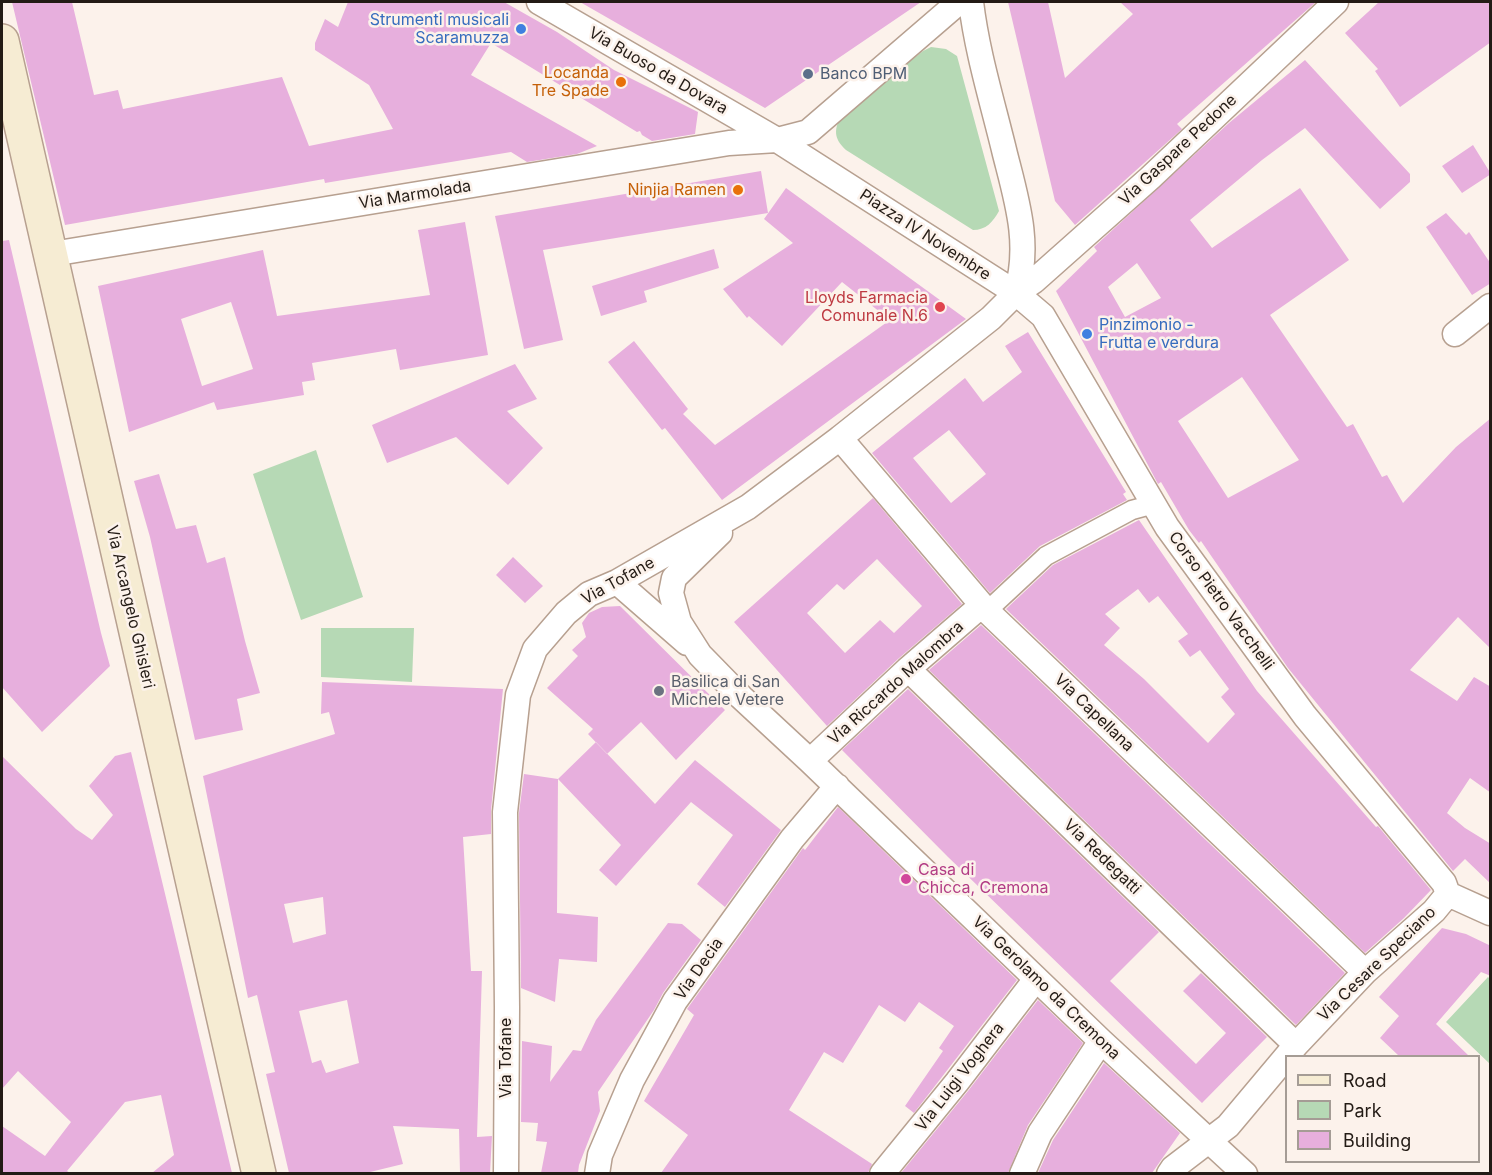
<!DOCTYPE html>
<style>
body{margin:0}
#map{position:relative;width:1492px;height:1175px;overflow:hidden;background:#fcf2eb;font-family:Inter,sans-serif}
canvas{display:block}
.frame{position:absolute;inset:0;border:3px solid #231b15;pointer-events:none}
.legend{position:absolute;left:1285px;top:1055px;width:195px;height:108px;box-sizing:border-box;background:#fcf2eb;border:2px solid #a59c95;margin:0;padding:8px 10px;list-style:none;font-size:18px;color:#231b15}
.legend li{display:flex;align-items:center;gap:12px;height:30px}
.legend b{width:30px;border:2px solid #a59c95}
</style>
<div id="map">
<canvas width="1492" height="1175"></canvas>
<div class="frame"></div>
<ul class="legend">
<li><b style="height:8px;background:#f6ecd3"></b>Road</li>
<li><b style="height:16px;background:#b6d9b5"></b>Park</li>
<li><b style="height:16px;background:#e7afdd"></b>Building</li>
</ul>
</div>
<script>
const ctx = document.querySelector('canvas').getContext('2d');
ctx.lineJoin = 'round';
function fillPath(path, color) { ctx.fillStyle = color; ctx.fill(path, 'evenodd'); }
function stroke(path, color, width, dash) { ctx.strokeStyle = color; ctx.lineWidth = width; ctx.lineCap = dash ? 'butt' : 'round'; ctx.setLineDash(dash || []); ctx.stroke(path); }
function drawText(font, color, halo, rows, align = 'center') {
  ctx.font = font + ' Inter,sans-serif'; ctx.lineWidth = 5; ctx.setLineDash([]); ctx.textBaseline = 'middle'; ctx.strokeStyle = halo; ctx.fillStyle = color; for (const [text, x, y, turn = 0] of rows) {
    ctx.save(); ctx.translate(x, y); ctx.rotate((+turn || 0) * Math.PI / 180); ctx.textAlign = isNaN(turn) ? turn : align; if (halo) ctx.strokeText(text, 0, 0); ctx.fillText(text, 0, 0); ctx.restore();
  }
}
fillPath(new Path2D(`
 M 931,47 L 946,49 L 957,56 L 999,211 C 993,222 986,230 973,230 L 846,150 C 833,138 834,129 842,114 L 923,51 Z
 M 316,450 L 363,597 L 301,620 L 253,474 Z
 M 321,628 L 414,628 L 412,682 L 321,677 Z
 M 1488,977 L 1490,979 L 1490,1064 L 1446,1022 Z`), '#b6d9b5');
fillPath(new Path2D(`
 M 12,2 L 72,2 L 94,95 L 118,90 L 123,109 L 282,77 L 309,146 L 393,129 L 369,85 L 315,50 L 315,43 L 325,19 L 338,27 L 348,2 L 504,2 L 557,32 L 614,70 L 698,112 L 695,134 L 652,141 L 642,135 L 640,131 L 637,132 L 491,43 L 471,75 L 597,146 L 577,154 L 527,162 L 511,152 L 325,183 L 324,179 L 65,225 Z
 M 580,2 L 921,2 L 765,108 Z
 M 1008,2 L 1048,2 L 1065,78 L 1133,14 L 1120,2 L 1316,2 L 1177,124 L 1182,129 L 1075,225 L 1055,201 Z
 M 1379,2 L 1491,2 L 1491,42 L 1400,107 L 1375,71 L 1378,69 L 1345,33 Z
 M 1305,60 L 1410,174 L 1410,182 L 1380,209 L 1305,128 L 1262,160 L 1190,220 L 1212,248 L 1300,188 L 1349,260 L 1270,315 L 1347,427 L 1353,424 L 1382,477 L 1387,475 L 1403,503 L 1456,447 L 1491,418 L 1491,649 L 1458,617 L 1410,670 L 1457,701 L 1474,677 L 1491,687 L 1491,793 L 1470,778 L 1447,813 L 1465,828 L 1491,844 L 1491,884 L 1465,859 L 1453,871 L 1288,668 L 1201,541 L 1199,543 L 1189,530 L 1161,482 L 1158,484 L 1056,291 L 1097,251 L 1094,247 L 1229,123 ZM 1137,263 L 1161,298 L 1125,317 L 1108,287 ZM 1242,377 L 1299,460 L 1228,498 L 1178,421 Z
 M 1473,145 L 1491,174 L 1462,193 L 1442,166 Z
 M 761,171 L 768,213 L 543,250 L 563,340 L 524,349 L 495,216 Z
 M 786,188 L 966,319 L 722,500 L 665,428 L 662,430 L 608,362 L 634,341 L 688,409 L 683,414 L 715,445 L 890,320 L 842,282 L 782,346 L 749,316 L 747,318 L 723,289 L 793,243 L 764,219 Z
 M 1446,213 L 1466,235 L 1469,232 L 1491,264 L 1491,283 L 1472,295 L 1426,227 Z
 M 465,222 L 488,355 L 400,370 L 396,349 L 312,363 L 315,380 L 302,382 L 304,395 L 217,410 L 214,402 L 129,432 L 98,286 L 263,250 L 277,316 L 430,295 L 418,230 ZM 231,302 L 253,369 L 202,386 L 181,319 Z
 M 9,240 L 101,633 L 110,666 L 42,732 L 2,687 L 2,241 Z
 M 714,249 L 719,268 L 644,291 L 647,302 L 601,316 L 592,286 Z
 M 1028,332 L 1126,492 L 1123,494 L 1127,500 L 1040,546 L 990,593 L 872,453 L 965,378 L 983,402 L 1022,372 L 1005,346 ZM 949,430 L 986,474 L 951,503 L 913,458 Z
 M 515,364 L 537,399 L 507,411 L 543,448 L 508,485 L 456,437 L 387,463 L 372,425 Z
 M 159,474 L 176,529 L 196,525 L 207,563 L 225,557 L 245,641 L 260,693 L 237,699 L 243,730 L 195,740 L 150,537 L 134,481 Z
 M 873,498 L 962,604 L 898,659 L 827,726 L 734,622 ZM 877,559 L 922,606 L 894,633 L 880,620 L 845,653 L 807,613 L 837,584 L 844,590 Z
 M 1139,520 L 1257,691 L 1376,827 L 1378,826 L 1431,890 L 1404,918 L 1365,953 L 1006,609 L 1053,565 ZM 1138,589 L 1149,603 L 1158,596 L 1188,634 L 1178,641 L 1190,657 L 1200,650 L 1229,689 L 1221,697 L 1235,714 L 1208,743 L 1144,679 L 1104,645 L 1120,628 L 1105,614 Z
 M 513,557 L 543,586 L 525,603 L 496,575 Z
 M 620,606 L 725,710 L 676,760 L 641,722 L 607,754 L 588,734 L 593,729 L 547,688 L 578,656 L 572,650 L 586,637 L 582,623 L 589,613 L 602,607 Z
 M 981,625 L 1345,973 L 1296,1025 L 929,670 Z
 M 322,682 L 503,689 L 491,810 L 491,834 L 463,837 L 471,971 L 482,971 L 477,1137 L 492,1136 L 490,1173 L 460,1173 L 459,1129 L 393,1126 L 403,1164 L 366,1173 L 289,1173 L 266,1074 L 275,1072 L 257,995 L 248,998 L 203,776 L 335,734 L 329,712 L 321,714 ZM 323,897 L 326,934 L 293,943 L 284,904 ZM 347,1000 L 359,1063 L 326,1073 L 321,1060 L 312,1063 L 299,1011 Z
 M 908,689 L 1159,932 L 1110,981 L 1196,1064 L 1226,1033 L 1183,991 L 1201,973 L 1267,1037 L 1202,1103 L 948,857 L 842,750 Z
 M 596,742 L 655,804 L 695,760 L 781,830 L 725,907 L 697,884 L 733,835 L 691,802 L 616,886 L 599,870 L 621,845 L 558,779 Z
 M 131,752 L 232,1173 L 152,1173 L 174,1155 L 161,1095 L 125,1102 L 67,1171 L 70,1173 L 2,1173 L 2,1126 L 45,1156 L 71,1122 L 18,1071 L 2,1089 L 2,756 L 76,829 L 92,840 L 113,815 L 89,786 L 115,756 Z
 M 524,774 L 558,779 L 557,913 L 598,917 L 597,962 L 559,959 L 555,1002 L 521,988 L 519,813 Z
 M 838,807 L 1017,980 L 914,1113 L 905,1106 L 943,1051 L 939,1048 L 954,1026 L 919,1002 L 905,1022 L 879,1005 L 843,1063 L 824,1052 L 789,1110 L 872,1164 L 868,1173 L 661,1173 L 688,1135 L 644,1101 L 694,1015 L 687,1009 L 803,848 L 805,850 Z
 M 668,923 L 682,924 L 701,940 L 663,993 L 654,1010 L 598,1092 L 600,1111 L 579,1165 L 578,1173 L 541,1173 L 547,1142 L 536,1141 L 538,1123 L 521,1122 L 522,1041 L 552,1046 L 550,1082 L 573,1050 L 581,1051 L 596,1020 Z
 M 1442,928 L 1466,934 L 1491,946 L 1491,976 L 1481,972 L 1436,1024 L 1469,1056 L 1399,1056 L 1380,1038 L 1399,1016 L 1379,997 Z
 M 1038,1000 L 1083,1043 L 1028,1125 L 1008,1173 L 901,1173 L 968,1091 Z
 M 1104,1063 L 1180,1133 L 1152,1173 L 1038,1173 L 1053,1140 Z`), '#e7afdd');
const pedestrian = new Path2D(`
 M 987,611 L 1046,556 L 1132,510 L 1154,504`);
const minor = new Path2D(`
 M 539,2 L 777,140 L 1016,293 L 1043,316 L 1167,527 L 1305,716 L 1444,883 L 1448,894
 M 971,2 C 977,53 993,104 1005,154 C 1017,201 1031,245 1016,293
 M 52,254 L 729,143 L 777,140 L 808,132 L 959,2
 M 1455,334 L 1490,306
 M 840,438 L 987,611 L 1365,972
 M 720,533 L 674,578 L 671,593 L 679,622 L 700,655 L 741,697 L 810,761 L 1101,1041 L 1245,1174
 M 617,582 L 687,643
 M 908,669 L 1296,1045
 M 810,761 L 908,669 L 982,605
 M 1448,894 L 1490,913
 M 506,1174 L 507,1008 L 505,812 L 518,695 L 535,649 L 566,613 L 589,594 L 617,582 L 748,507 L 840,438 L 991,318 L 1016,293 L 1034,281 L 1150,178 L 1336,2
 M 597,1174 L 600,1155 L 632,1080 L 675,1001 L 792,839 L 837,786
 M 882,1174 L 957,1082 L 1036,979
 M 1022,1174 L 1040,1133 L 1101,1041
 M 1169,1174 L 1173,1168 L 1228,1126 L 1296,1045 L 1365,972 L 1434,911 L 1448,894`);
const secondary = new Path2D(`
 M 2,41 C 89,418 173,796 259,1174`);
stroke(pedestrian, '#b7a090', 21);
stroke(minor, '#b7a090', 27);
stroke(secondary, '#b7a090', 36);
stroke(pedestrian, '#fff', 18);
stroke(minor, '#fff', 24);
stroke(secondary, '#f6ecd3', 33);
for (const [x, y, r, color] of [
 [521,29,6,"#3f7fe0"],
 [808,74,6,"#5c6f8a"],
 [621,82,6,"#e8710a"],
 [738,190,6,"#e8710a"],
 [940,307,6,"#e0444e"],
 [1087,334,6,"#3f7fe0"],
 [659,691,6,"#6b7280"],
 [906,879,6,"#d1479c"]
]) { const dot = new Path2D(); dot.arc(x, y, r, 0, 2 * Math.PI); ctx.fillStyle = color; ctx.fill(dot); stroke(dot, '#fcf2eb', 2); }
drawText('16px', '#366cbe', '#fcf2eb', [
 ["Strumenti musicali",509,20],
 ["Scaramuzza",509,38],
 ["Pinzimonio -",1099,325,"left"],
 ["Frutta e verdura",1099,343,"left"]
], 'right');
drawText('16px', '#231b15', '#fcf2eb', [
 ["Via Buoso da Dovara",658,71,30],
 ["Via Gaspare Pedone",1178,150,-43],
 ["Via Marmolada",415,195,-9],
 ["Piazza IV Novembre",925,235,33],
 ["Via Tofane",618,581,-29],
 ["Corso Pietro Vacchelli",1221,601,54],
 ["Via Arcangelo Ghisleri",130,607,77],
 ["Via Riccardo Malombra",896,683,-42],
 ["Via Capellana",1094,713,44],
 ["Via Redegatti",1102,857,44],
 ["Via Cesare Speciano",1377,964,-44],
 ["Via Decia",699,969,-55],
 ["Via Gerolamo da Cremona",1046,988,44],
 ["Via Tofane",506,1058,-90],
 ["Via Luigi Voghera",960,1077,-52]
]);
drawText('16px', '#c56008', '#fcf2eb', [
 ["Locanda",609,73],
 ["Tre Spade",609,91],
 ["Ninjia Ramen",726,190]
], 'right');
drawText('16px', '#4e5e75', '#fcf2eb', [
 ["Banco BPM",820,74]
], 'left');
drawText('16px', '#be3a42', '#fcf2eb', [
 ["Lloyds Farmacia",928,298],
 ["Comunale N.6",928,316]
], 'right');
drawText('16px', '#5b616d', '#fcf2eb', [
 ["Basilica di San",671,682],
 ["Michele Vetere",671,700]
], 'left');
drawText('16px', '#b23c85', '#fcf2eb', [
 ["Casa di",918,870],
 ["Chicca, Cremona",918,888]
], 'left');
</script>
